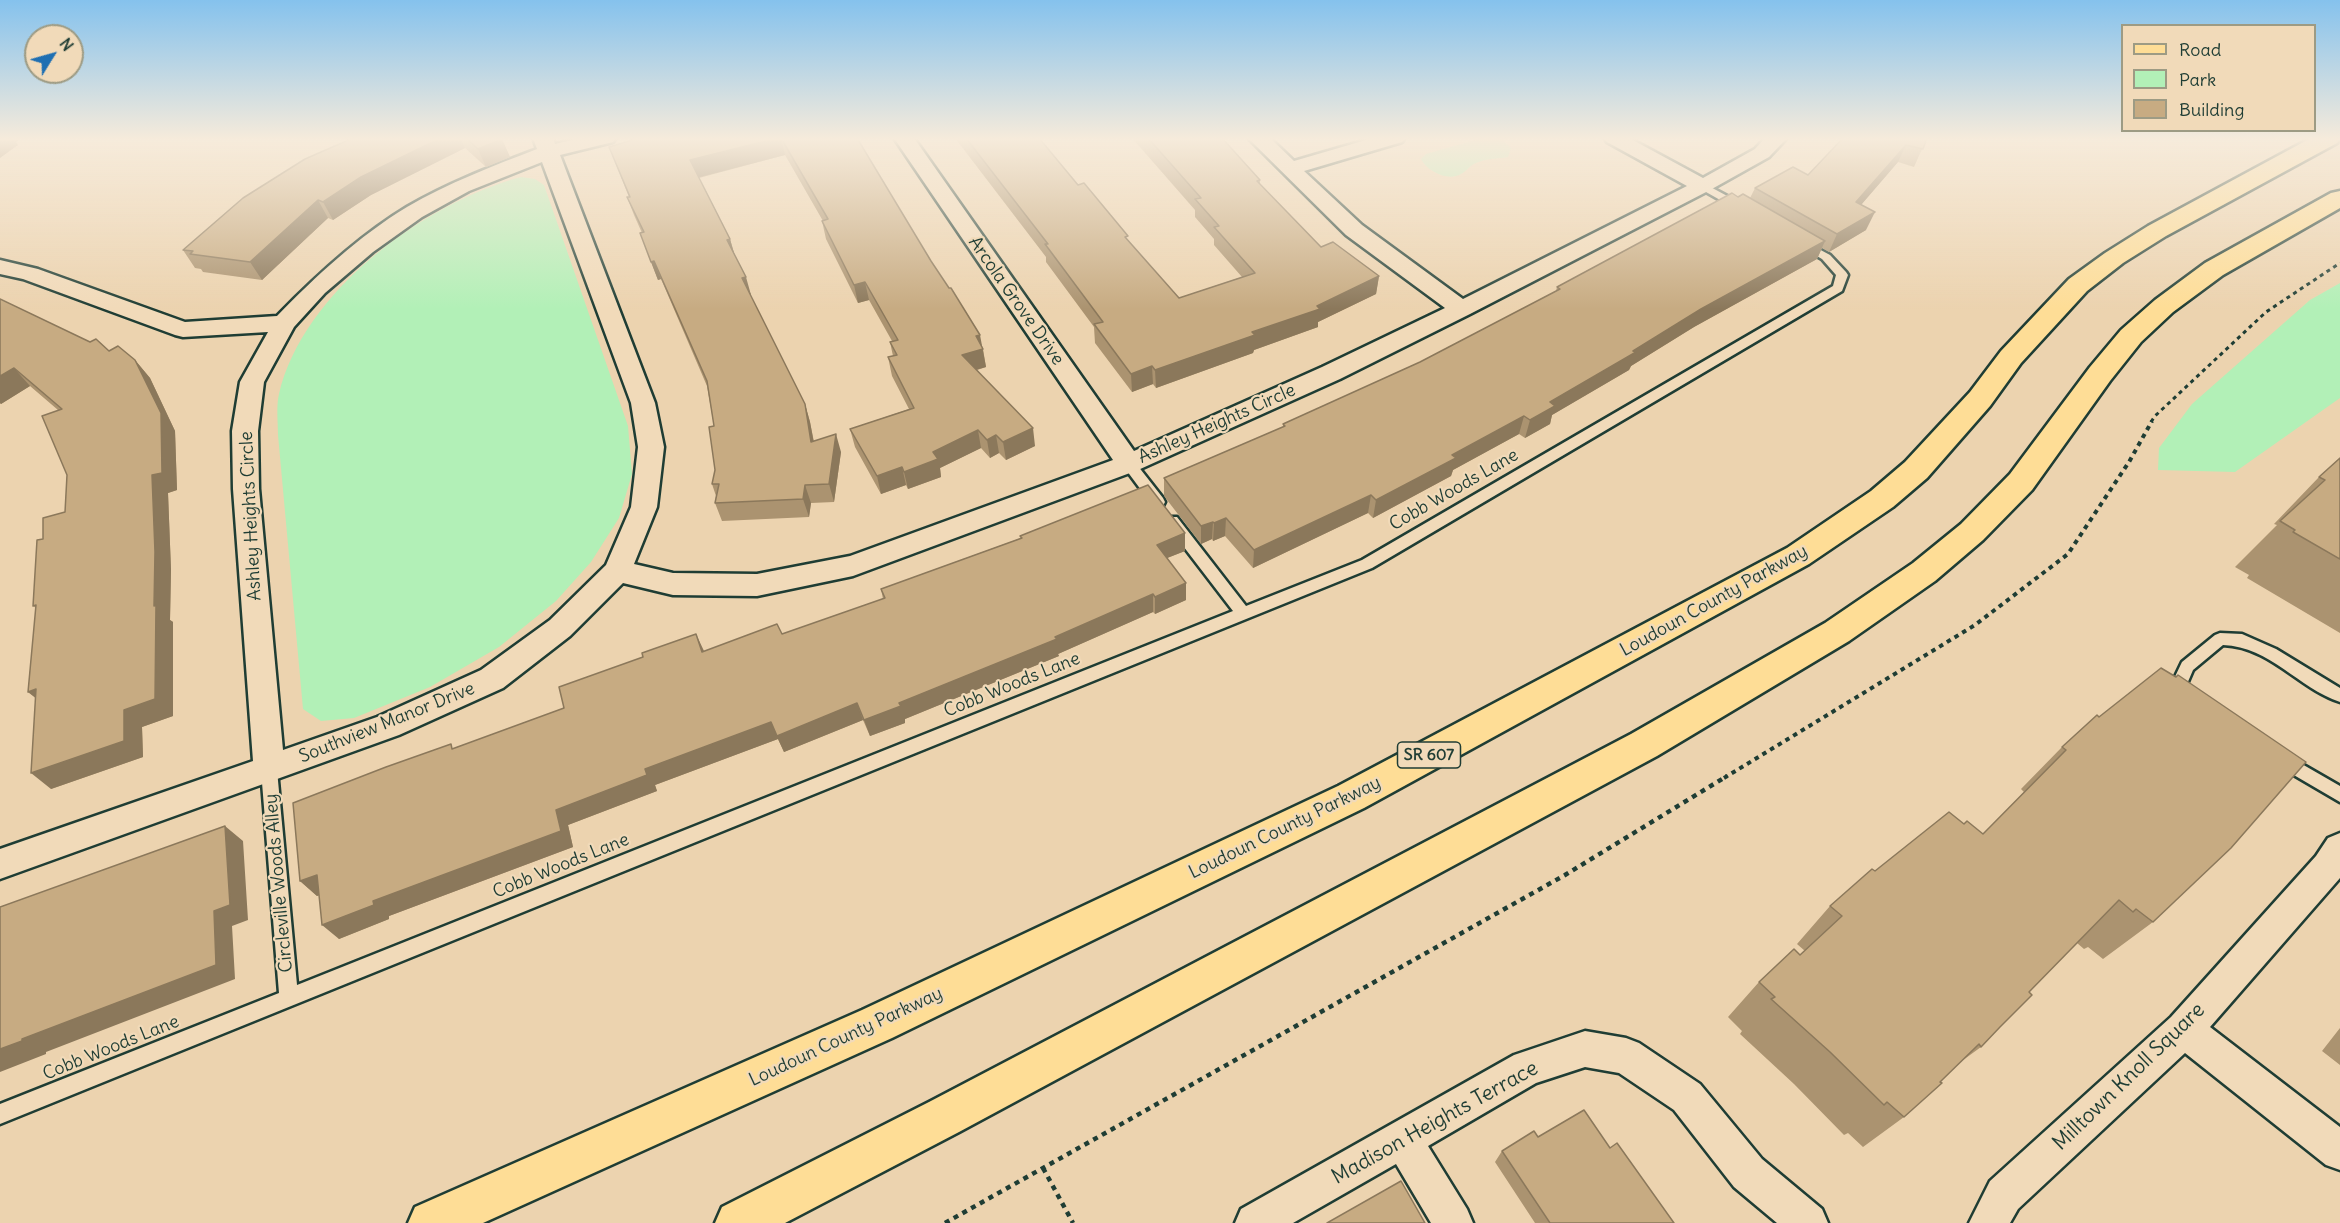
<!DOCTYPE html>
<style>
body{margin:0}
#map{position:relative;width:2340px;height:1223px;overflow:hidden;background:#ecd3af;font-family:Delius,sans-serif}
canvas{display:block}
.legend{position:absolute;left:2121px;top:24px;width:195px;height:108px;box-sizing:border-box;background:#f1dab9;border:2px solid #9d9b84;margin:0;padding:8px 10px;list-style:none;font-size:18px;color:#1f3d34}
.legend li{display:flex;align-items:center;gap:12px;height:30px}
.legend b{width:30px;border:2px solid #9d9b84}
.north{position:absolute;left:24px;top:24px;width:60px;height:60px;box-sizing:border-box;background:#f1dab9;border:2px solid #9d9b84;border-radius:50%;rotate:53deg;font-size:16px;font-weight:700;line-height:24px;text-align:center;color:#1f3d34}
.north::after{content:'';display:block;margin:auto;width:21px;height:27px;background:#1f6fb2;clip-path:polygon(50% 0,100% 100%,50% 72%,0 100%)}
</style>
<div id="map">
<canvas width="2340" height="1223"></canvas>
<ul class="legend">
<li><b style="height:8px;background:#fedd96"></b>Road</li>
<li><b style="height:16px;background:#b2f0b7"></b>Park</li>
<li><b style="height:16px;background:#c7ab82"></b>Building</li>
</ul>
<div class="north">N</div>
</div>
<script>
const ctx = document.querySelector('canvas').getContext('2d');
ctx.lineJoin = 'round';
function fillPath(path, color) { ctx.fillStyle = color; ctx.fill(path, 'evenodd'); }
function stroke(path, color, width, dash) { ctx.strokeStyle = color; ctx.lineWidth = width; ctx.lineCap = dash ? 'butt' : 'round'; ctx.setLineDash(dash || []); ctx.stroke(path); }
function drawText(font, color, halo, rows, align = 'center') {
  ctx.font = font + ' Delius,sans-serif'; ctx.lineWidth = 4.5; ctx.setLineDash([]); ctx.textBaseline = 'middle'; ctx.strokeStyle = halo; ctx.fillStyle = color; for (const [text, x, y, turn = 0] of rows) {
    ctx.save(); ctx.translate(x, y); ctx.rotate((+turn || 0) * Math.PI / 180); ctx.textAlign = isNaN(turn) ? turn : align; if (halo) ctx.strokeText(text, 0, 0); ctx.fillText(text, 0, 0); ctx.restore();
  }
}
fillPath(new Path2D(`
 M 1482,138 L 1501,138 L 1511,148 L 1508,157 C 1498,159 1486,158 1476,163 C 1470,165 1467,171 1461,174 C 1448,182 1427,171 1421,159 L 1426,154 Z
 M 521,177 L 535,179 L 544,185 L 628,426 L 632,474 L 619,518 L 591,562 L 556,601 L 499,647 L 430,687 L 354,718 L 321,721 L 303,709 L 278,435 C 278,422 276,406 279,394 C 303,292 424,203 521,177 Z
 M 2340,283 L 2340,398 L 2235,472 L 2158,470 L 2159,448 L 2192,404 L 2310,300 Z`), '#b2f0b7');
const service = new Path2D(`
 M 1703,183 L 1744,205 L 1746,207 L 1744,209 L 1736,209 L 1699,188 L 1699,184 Z
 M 1802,240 L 1830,255 L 1846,272 L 1848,275 L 1842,291 L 1372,568 L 0,1124 L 0,1104 L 279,993 L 261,770 L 263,765 L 269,763 L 275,765 L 277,770 L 297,985 L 1233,611 L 1167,525 L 1165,521 L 1167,517 L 1177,517 L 1246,606 L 1362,560 L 1833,286 L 1836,275 L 1822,259 L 1798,245 L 1798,241 Z
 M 1129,459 L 1134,461 L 1163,498 L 1165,502 L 1163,506 L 1153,506 L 1124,467 L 1122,464 L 1124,461 Z
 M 2220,633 L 2242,634 L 2276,649 L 2340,688 L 2340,702 C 2298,688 2271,647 2223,645 L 2193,670 L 2187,684 L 2193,694 L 2191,699 C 2179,702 2176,694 2171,685 L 2182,662 L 2215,635 Z
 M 2281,752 L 2340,786 L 2340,802 L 2275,764 L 2273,759 L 2275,754 Z`);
const minor = new Path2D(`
 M 533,138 L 553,138 L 555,144 L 580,138 L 616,138 L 613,142 L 560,155 L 655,403 L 664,447 L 657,507 L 634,564 L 673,573 L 757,574 L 850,556 L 1113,460 L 894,138 L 914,138 L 1134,451 L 1322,367 L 1445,308 L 1346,235 L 1248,138 L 1270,138 L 1294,161 L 1373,138 L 1405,138 L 1402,142 L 1304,171 L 1362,225 L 1463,299 L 1687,186 L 1607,142 L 1604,138 L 1629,138 L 1703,178 L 1755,149 L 1765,138 L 1787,138 L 1769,157 L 1710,190 L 1470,314 L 1340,379 L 1138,470 L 853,576 L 757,596 L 673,595 L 623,583 L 570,636 L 503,688 L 399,735 L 0,879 L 0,849 L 253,761 L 233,489 L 232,431 L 240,382 L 268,332 L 183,337 L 175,335 L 23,279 L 0,274 L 0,260 L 38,269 L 185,322 L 277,316 C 316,276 359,236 407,207 C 448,183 493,166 537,149 ZM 542,162 L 631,403 L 638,447 L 631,507 L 606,565 L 550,620 L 481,670 L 377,717 L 283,750 L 259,489 L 258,431 L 264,382 L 294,327 L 325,293 L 373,252 L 422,217 L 469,191 Z
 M 2340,833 L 2340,878 L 2210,1027 L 2340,1127 L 2340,1170 L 2326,1165 L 2185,1053 L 2018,1209 L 2010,1223 L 1969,1223 L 1990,1181 L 2171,1017 L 2316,856 L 2328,838 Z
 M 1585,1031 L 1626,1038 L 1639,1043 L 1700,1084 L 1762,1159 L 1822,1209 L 1828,1223 L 1777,1223 L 1734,1187 L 1674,1110 L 1619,1073 L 1585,1067 L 1536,1083 L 1428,1146 L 1467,1209 L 1473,1223 L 1431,1223 L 1396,1164 L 1293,1223 L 1235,1223 L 1241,1209 L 1514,1055 Z`);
const primary = new Path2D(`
 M 2311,138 L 2340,139 L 2337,143 L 2166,236 L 2123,263 L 2087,291 L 2021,363 L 1990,406 L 1927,478 L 1893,507 L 1809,564 L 1364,808 L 892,1038 L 483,1223 L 408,1223 L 415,1207 L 862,1010 L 1338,786 L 1787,548 L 1871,491 L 1905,462 L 1970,392 L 2001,351 L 2069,279 L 2105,253 L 2148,226 Z
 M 2340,191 L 2340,208 L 2223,275 L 2173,312 L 2141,342 L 2110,381 L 2032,490 L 1983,540 L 1935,581 L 1849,641 L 1657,756 L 959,1132 L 785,1223 L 715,1223 L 722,1207 L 929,1102 L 1631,734 L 1825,623 L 1913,563 L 1961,524 L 2010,474 L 2090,367 L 2121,330 L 2155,300 L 2205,263 L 2331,193 Z`);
stroke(service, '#1f3d34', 5);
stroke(minor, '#1f3d34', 5);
stroke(primary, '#1f3d34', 5);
stroke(new Path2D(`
 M 2151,422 L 2155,416 L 2266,312 L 2340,263`), '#1f3d34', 3, [4, 4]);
stroke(new Path2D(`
 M 1724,778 L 1975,625 L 2068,554 L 2129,462 L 2152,421`), '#1f3d34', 4, [4.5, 4.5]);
stroke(new Path2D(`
 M 1043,1168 L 1073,1223
 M 945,1223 L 1565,875 L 1727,776`), '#1f3d34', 4.5, [5, 5]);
fillPath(service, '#f1dab9');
fillPath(minor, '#f1dab9');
fillPath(primary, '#fedd96');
fillPath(new Path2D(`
 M 353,138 L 501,138 L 510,157 L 486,167 L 465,148 L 371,195 L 333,220 L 328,218 L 262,280 L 203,272 L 201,269 L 195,268 L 183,250 Z
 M 639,138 L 857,138 L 983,349 L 986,367 L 977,370 L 1035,446 L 1006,460 L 999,453 L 990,458 L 981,448 L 940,468 L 941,477 L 908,489 L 906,485 L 881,494 L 855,447 L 850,429 L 909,409 L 892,376 L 888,357 L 893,356 L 890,342 L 892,341 L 869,300 L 858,303 L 826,239 L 822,221 L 823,221 L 785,155 L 699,178 L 730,239 L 735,256 L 751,295 L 750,295 L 805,404 L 810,422 L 814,442 L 841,452 L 834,502 L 811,503 L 809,517 L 722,521 L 715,503 L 716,496 L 712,484 L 715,470 L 714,426 L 707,386 L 661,279 L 658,280 L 640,233 L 642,233 L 634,215 L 627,197 L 629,197 L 609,147 Z
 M 955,138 L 1042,138 L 1043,142 L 1078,185 L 1179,298 L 1242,277 L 1214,245 L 1214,239 L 1195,217 L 1195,210 L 1132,138 L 1222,138 L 1260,180 L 1260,184 L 1321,247 L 1379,276 L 1376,294 L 1318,322 L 1318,327 L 1254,350 L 1253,353 L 1156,388 L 1153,384 L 1132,392 L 1095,343 L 1094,327 L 1046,262 L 1046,257 Z
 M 1927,138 L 1914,167 L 1898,162 L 1861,205 L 1866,230 L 1829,252 L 1822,248 L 1817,259 L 1694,327 L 1631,366 L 1629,370 L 1552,415 L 1550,424 L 1525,438 L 1519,434 L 1453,470 L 1451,476 L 1373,518 L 1368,513 L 1253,568 L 1225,536 L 1213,541 L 1212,539 L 1201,544 L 1164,496 L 1164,478 L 1283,427 L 1283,424 L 1420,362 L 1556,291 L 1557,287 L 1738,197 L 1750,198 L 1755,188 L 1808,175 Z
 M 0,299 L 90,342 L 109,351 L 135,360 L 150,378 L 175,431 L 177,490 L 168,493 L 171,570 L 170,620 L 173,622 L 173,716 L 142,727 L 143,757 L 51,789 L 35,697 L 28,692 L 36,608 L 33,606 L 43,539 L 65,512 L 67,475 L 58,410 L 30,386 L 1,404 L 0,403 Z
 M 2340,458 L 2340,633 L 2247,578 L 2249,575 L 2235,567 L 2277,525 L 2274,524 L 2319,477 Z
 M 1020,536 L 1185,551 L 1167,558 L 1186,600 L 1155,614 L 1153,612 L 1058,654 L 1059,656 L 905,719 L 905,723 L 870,736 L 863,720 L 784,752 L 778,739 L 655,785 L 657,791 L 568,825 L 573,847 L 389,916 L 389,919 L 339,939 L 319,895 L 317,896 L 300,881 L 455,748 L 564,708 L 704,651 L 782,634 L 883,599 L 881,589 L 1021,538 Z
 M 2097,715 L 2153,922 L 2103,959 L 2088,947 L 2084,949 L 2077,943 L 2029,992 L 1981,1047 L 1959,1063 L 1904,1117 L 1863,1147 L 1848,1133 L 1844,1135 L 1794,1084 L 1740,1034 L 1742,1031 L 1728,1017 L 1759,982 L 1800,955 L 1805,951 L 1797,944 L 1830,906 L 1875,871 L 1964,824 L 1983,834 L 2024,792 L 2021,789 L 2062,747 Z
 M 2340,1028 L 2340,1065 L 2322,1051 Z
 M 1538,1137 L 1610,1148 L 1674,1223 L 1535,1223 L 1495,1162 L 1502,1151 Z`), '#ab9370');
fillPath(new Path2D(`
 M 0,138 L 21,138 L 16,142 L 18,145 L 0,158 Z
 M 441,138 L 460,138 L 465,148 L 371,195 L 333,220 L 323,202 L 361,177 Z
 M 778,138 L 781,138 L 785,155 L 696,178 L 690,160 Z
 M 502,139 L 510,157 L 486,167 L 478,149 Z
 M 1906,145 L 1898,162 L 1848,220 L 1856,202 Z
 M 318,200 L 328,218 L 262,280 L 250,262 Z
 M 1875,212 L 1866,230 L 1829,252 L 1837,234 Z
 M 730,239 L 735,257 L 727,240 Z
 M 1825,241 L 1817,259 L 1694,327 L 1631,366 L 1629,370 L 1552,415 L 1550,424 L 1525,438 L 1530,420 L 1550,402 L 1701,309 Z
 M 654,261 L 661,279 L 658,280 L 651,262 Z
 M 1379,276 L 1376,294 L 1318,322 L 1318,327 L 1254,350 L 1253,353 L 1156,388 L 1155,370 L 1252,332 L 1317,306 Z
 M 746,277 L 751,295 L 747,296 L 742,278 Z
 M 865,282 L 869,300 L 858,303 L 854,285 Z
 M 980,335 L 986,367 L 965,373 L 962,355 L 976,336 Z
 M 135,360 L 150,378 L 175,431 L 177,490 L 168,493 L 171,570 L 170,620 L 173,622 L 173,716 L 142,727 L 143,757 L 51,789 L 31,773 L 124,710 L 154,606 Z
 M 1152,366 L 1153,384 L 1132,392 L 1131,374 Z
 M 14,368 L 30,386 L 1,404 L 0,403 L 0,376 Z
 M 805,404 L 810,422 L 817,460 L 811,442 Z
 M 1524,416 L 1519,434 L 1453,470 L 1451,476 L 1373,518 L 1376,500 L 1452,455 Z
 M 1033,428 L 1035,446 L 1006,460 L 1003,442 Z
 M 978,430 L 981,448 L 940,468 L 941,477 L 908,489 L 904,472 L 933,452 Z
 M 836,434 L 841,452 L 834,502 L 829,484 Z
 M 996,435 L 999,453 L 990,458 L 987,440 Z
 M 902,467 L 906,485 L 881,494 L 877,476 Z
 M 805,485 L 811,503 L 809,517 L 803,499 Z
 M 1371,495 L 1368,513 L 1253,568 L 1254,550 Z
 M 1226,518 L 1225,536 L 1213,541 L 1214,523 Z
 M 1213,522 L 1212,539 L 1201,544 L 1201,526 Z
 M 1185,533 L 1185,551 L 1157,562 L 1157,545 Z
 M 1186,583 L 1186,600 L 1155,614 L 1155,597 Z
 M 1153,594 L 1153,612 L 1058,654 L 1059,656 L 905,719 L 905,723 L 870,736 L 864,720 L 899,703 L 1055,637 Z
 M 696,634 L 704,651 L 710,669 L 702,652 Z
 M 36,689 L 48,708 L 28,692 Z
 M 857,703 L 863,720 L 784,752 L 778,739 L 655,785 L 657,791 L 568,825 L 573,847 L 389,916 L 389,919 L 339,939 L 322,925 L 373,901 L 556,810 L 645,769 L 771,722 Z
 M 225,826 L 243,841 L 248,920 L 232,926 L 235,979 L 46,1052 L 46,1054 L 0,1072 L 0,1049 L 22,1039 L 214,911 Z
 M 317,875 L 333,890 L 317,896 L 300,881 Z`), '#8b785b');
const building = new Path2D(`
 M 353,138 L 441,138 L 361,177 L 323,202 L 318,200 L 250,262 L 190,254 L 193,251 L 183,250 L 243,198 L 305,159 Z
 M 466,138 L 501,138 L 502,139 L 478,149 Z
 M 639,138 L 778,138 L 690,160 L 730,239 L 727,240 L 746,277 L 742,278 L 805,404 L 811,442 L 836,434 L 829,484 L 805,485 L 803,499 L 715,503 L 719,484 L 712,484 L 715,470 L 709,427 L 714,426 L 707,381 L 654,261 L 651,262 L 640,233 L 644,232 L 627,197 L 630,197 L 609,147 Z
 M 781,138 L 857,138 L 931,261 L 949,288 L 951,288 L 980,335 L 976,336 L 983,349 L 962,355 L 1033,428 L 1003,442 L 996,435 L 987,440 L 978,430 L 933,452 L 938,459 L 904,472 L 902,467 L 877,476 L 850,429 L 914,408 L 888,357 L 897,355 L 890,342 L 898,340 L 865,282 L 854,285 L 822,221 L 828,219 Z
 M 966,138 L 1039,138 L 1078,185 L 1084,183 L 1128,236 L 1125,237 L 1179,298 L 1255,273 L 1214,227 L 1219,226 L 1195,199 L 1201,198 L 1148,138 L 1222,138 L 1260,180 L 1257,181 L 1321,247 L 1333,242 L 1379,276 L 1317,306 L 1320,309 L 1252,332 L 1255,335 L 1155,370 L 1152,366 L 1131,374 L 1094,324 L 1103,322 L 1045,244 L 1048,244 Z
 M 1843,138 L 1927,138 L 1923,149 L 1906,145 L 1856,202 L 1875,212 L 1837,234 L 1755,188 L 1793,167 L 1808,175 Z
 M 1732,193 L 1738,197 L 1743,194 L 1825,241 L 1701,309 L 1633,351 L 1636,352 L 1550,402 L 1555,406 L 1530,420 L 1524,416 L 1452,455 L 1456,458 L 1376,500 L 1371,495 L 1254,550 L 1226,518 L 1214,523 L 1213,522 L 1201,526 L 1164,478 L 1285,426 L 1283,424 L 1420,362 L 1560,289 L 1557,287 Z
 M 0,299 L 90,342 L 96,339 L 109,351 L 118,346 L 135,360 L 161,413 L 162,473 L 152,475 L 155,552 L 154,606 L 156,605 L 155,699 L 124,710 L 124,741 L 31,773 L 36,689 L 28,692 L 36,605 L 33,606 L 37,540 L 43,539 L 43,518 L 65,512 L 67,475 L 42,416 L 62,409 L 14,368 L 0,376 Z
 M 2340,458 L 2340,559 L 2293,532 L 2295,530 L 2280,521 L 2325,480 L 2319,477 Z
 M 1148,485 L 1185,533 L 1157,545 L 1186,583 L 1155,597 L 1153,594 L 1055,637 L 1057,639 L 899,703 L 901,706 L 864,720 L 857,703 L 777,736 L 771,722 L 645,769 L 647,775 L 556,810 L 561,831 L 373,901 L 374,905 L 322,925 L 317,875 L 300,881 L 293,803 L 386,767 L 451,744 L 452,749 L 564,708 L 559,687 L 643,657 L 642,653 L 696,634 L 702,652 L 777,624 L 782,634 L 885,598 L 881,589 L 1022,538 L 1020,536 Z
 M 2161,668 L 2176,677 L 2178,675 L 2306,762 L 2231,848 L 2153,922 L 2136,909 L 2133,912 L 2119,900 L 2029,992 L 2032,995 L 2000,1027 L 1981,1047 L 1979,1044 L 1940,1082 L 1942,1083 L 1904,1117 L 1887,1102 L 1884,1105 L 1830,1052 L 1771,999 L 1775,997 L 1759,982 L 1794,949 L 1800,955 L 1842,916 L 1830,906 L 1872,869 L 1875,871 L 1949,812 L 1964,824 L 1967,821 L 1983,834 L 2066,750 L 2062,747 L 2097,715 L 2099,717 Z
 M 225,826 L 230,905 L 214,911 L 216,965 L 22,1039 L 22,1041 L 0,1049 L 0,907 Z
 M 1584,1110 L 1610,1148 L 1617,1143 L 1674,1223 L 1550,1223 L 1502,1151 L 1534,1131 L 1538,1137 Z
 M 1401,1181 L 1425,1223 L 1327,1223 Z`);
fillPath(building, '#c7ab82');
stroke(building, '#8b785b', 1.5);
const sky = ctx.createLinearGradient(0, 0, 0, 309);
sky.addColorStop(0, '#85c2ed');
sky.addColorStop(0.45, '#f6ebdb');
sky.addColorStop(1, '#f6ebdb00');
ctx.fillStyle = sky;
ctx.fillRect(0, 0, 2340, 309);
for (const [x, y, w] of [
 [1429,755,63]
]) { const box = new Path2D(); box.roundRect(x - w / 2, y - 13, w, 26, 4.5); ctx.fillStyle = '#f1dab9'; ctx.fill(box); stroke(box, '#1f3d34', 1.5); }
drawText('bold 16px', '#1f3d34', null, [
 ["SR 607",1429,755]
]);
drawText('18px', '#1f3d34', '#f1dab9', [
 ["Arcola Grove Drive",1016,301,55],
 ["Ashley Heights Circle",1217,424,-24],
 ["Cobb Woods Lane",1454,490,-30],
 ["Ashley Heights Circle",251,516,-93],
 ["Loudoun County Parkway",1714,601,-29],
 ["Cobb Woods Lane",1012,685,-22],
 ["Southview Manor Drive",387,723,-22],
 ["Loudoun County Parkway",1285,828,-26],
 ["Cobb Woods Lane",561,866,-22],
 ["Circleville Woods Alley",279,883,-95],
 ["Loudoun County Parkway",846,1037,-25],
 ["Cobb Woods Lane",111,1048,-22]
]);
drawText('21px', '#1f3d34', '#f1dab9', [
 ["Milltown Knoll Square",2129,1077,-44],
 ["Madison Heights Terrace",1435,1123,-29]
]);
</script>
